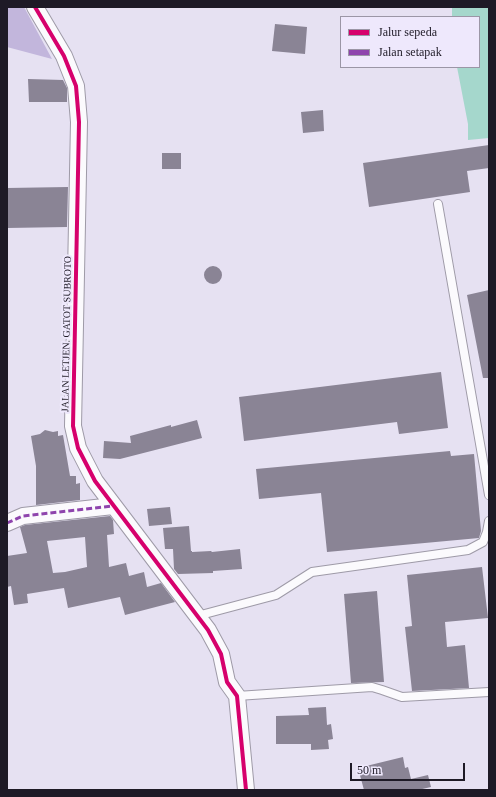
<!DOCTYPE html>
<style>
body{margin:0}
#map{position:relative;width:496px;height:797px;overflow:hidden;background:#e6e1f2;font-family:Georgia,serif}
canvas{display:block}
.frame{position:absolute;inset:0;border:8px solid #1e1a26;pointer-events:none}
.legend{position:absolute;left:340px;top:16px;width:140px;height:52px;box-sizing:border-box;background:#eee8fc;border:1px solid #9b96a6;margin:0;padding:5px 7px;list-style:none;font-size:12px;color:#1e1a26}
.legend li{display:flex;align-items:center;gap:8px;height:20px}
.legend b{width:20px;border:1px solid #9b96a6}
.scale{position:absolute;left:350px;top:763px;width:115px;height:18px;box-sizing:border-box;border:2px solid #1e1a26;border-top:0;padding-left:5px;font-size:12px;line-height:14px;white-space:nowrap;color:#1e1a26;-webkit-text-stroke:3px #eee8fc;paint-order:stroke}
</style>
<div id="map">
<canvas width="496" height="797"></canvas>
<div class="frame"></div>
<ul class="legend">
<li><b style="height:5px;background:#d6006c"></b>Jalur sepeda</li>
<li><b style="height:5px;background:#8e44ad"></b>Jalan setapak</li>
</ul>
<div class="scale">50 m</div>
</div>
<script>
const ctx = document.querySelector('canvas').getContext('2d');
ctx.lineJoin = 'round';
function fillPath(path, color) { ctx.fillStyle = color; ctx.fill(path, 'evenodd'); }
function stroke(path, color, width, dash) { ctx.strokeStyle = color; ctx.lineWidth = width; ctx.lineCap = dash ? 'butt' : 'round'; ctx.setLineDash(dash || []); ctx.stroke(path); }
function drawText(font, color, halo, rows, align = 'center') {
  ctx.font = font + ' Georgia,serif'; ctx.lineWidth = 4; ctx.setLineDash([]); ctx.textBaseline = 'middle'; ctx.strokeStyle = halo; ctx.fillStyle = color; for (const [text, x, y, turn = 0] of rows) {
    ctx.save(); ctx.translate(x, y); ctx.rotate((+turn || 0) * Math.PI / 180); ctx.textAlign = isNaN(turn) ? turn : align; if (halo) ctx.strokeText(text, 0, 0); ctx.fillText(text, 0, 0); ctx.restore();
  }
}
fillPath(new Path2D(`
 M 7,7 L 24,7 L 52,59 L 7,47 Z`), '#c2b6dc');
fillPath(new Path2D(`
 M 452,7 L 489,7 L 489,138 L 468,140 L 468,124 L 457,67 L 479,67 L 479,17 L 452,17 Z`), '#a5d7cc');
fillPath(new Path2D(`
 M 275,24 L 307,27 L 305,54 L 272,51 Z
 M 28,79 L 63,80 L 67,88 L 67,102 L 29,102 Z
 M 323,110 L 324,131 L 303,133 L 301,112 Z
 M 489,145 L 489,168 L 467,171 L 470,192 L 369,207 L 363,163 Z
 M 162,153 L 181,153 L 181,169 L 162,169 Z
 M 68,187 L 67,227 L 7,228 L 7,188 Z
 M204 275a9 9 0 1 1 18 0a9 9 0 1 1-18 0Z
 M 489,290 L 489,378 L 483,378 L 467,295 Z
 M 441,372 L 448,428 L 399,434 L 397,422 L 244,441 L 239,397 Z
 M 197,420 L 202,438 L 120,459 L 103,458 L 104,441 L 131,443 L 130,436 L 171,425 L 171,427 Z
 M 45,430 L 53,432 L 58,431 L 58,436 L 63,435 L 70,476 L 76,476 L 76,484 L 80,483 L 80,500 L 36,505 L 36,466 L 31,436 L 40,434 Z
 M 450,451 L 451,456 L 474,454 L 481,531 L 479,538 L 327,552 L 321,493 L 259,499 L 256,469 Z
 M 170,507 L 172,524 L 149,526 L 147,509 Z
 M 110,516 L 113,520 L 114,534 L 107,535 L 109,567 L 126,563 L 129,576 L 144,572 L 147,587 L 161,583 L 175,602 L 125,615 L 120,597 L 68,608 L 64,588 L 27,594 L 28,603 L 14,605 L 11,586 L 7,587 L 7,556 L 27,553 L 20,527 L 25,525 ZM 85,537 L 87,567 L 65,572 L 53,573 L 47,541 Z
 M 189,526 L 191,551 L 192,551 L 192,552 L 211,551 L 212,552 L 240,549 L 242,569 L 213,571 L 213,573 L 178,574 L 174,569 L 173,549 L 165,549 L 163,528 Z
 M 482,567 L 488,618 L 445,622 L 447,647 L 465,645 L 469,688 L 412,691 L 405,627 L 412,626 L 407,575 Z
 M 377,591 L 384,682 L 351,683 L 344,594 Z
 M 326,707 L 327,725 L 331,724 L 333,739 L 328,740 L 329,749 L 311,750 L 311,744 L 276,744 L 276,716 L 309,715 L 308,708 Z
 M 403,757 L 405,768 L 408,767 L 411,779 L 428,775 L 431,787 L 418,790 L 364,790 L 358,768 Z`), '#8a8495');
const lane = new Path2D(`
 M 438,204 L 489,495
 M 197,616 L 276,595 L 312,572 L 468,550 L 483,542 L 487,532 L 489,521
 M 237,696 L 372,687 L 382,690 L 402,697 L 489,692`);
const street = new Path2D(`
 M 35,7 L 64,56 L 76,86 L 79,122 L 73,426 L 78,448 L 95,481 L 208,630 L 221,654 L 227,682 L 237,696 L 246,790
 M 7,523 L 23,516 L 113,506`);
stroke(lane, '#9e9aa7', 10);
stroke(street, '#9e9aa7', 18);
stroke(lane, '#fbfafd', 8);
stroke(street, '#fbfafd', 16);
stroke(new Path2D(`
 M 7,523 L 23,516 L 113,506`), '#8e44ad', 3, [6, 3]);
stroke(new Path2D(`
 M 35,7 L 64,56 L 76,86 L 79,122 L 73,426 L 78,448 L 95,481 L 208,630 L 221,654 L 227,682 L 237,696 L 246,790`), '#d6006c', 4);
drawText('10px', '#1e1a26', '#eee8fc', [
 ["JALAN LETJEN. GATOT SUBROTO",67,334,-89]
]);
</script>
